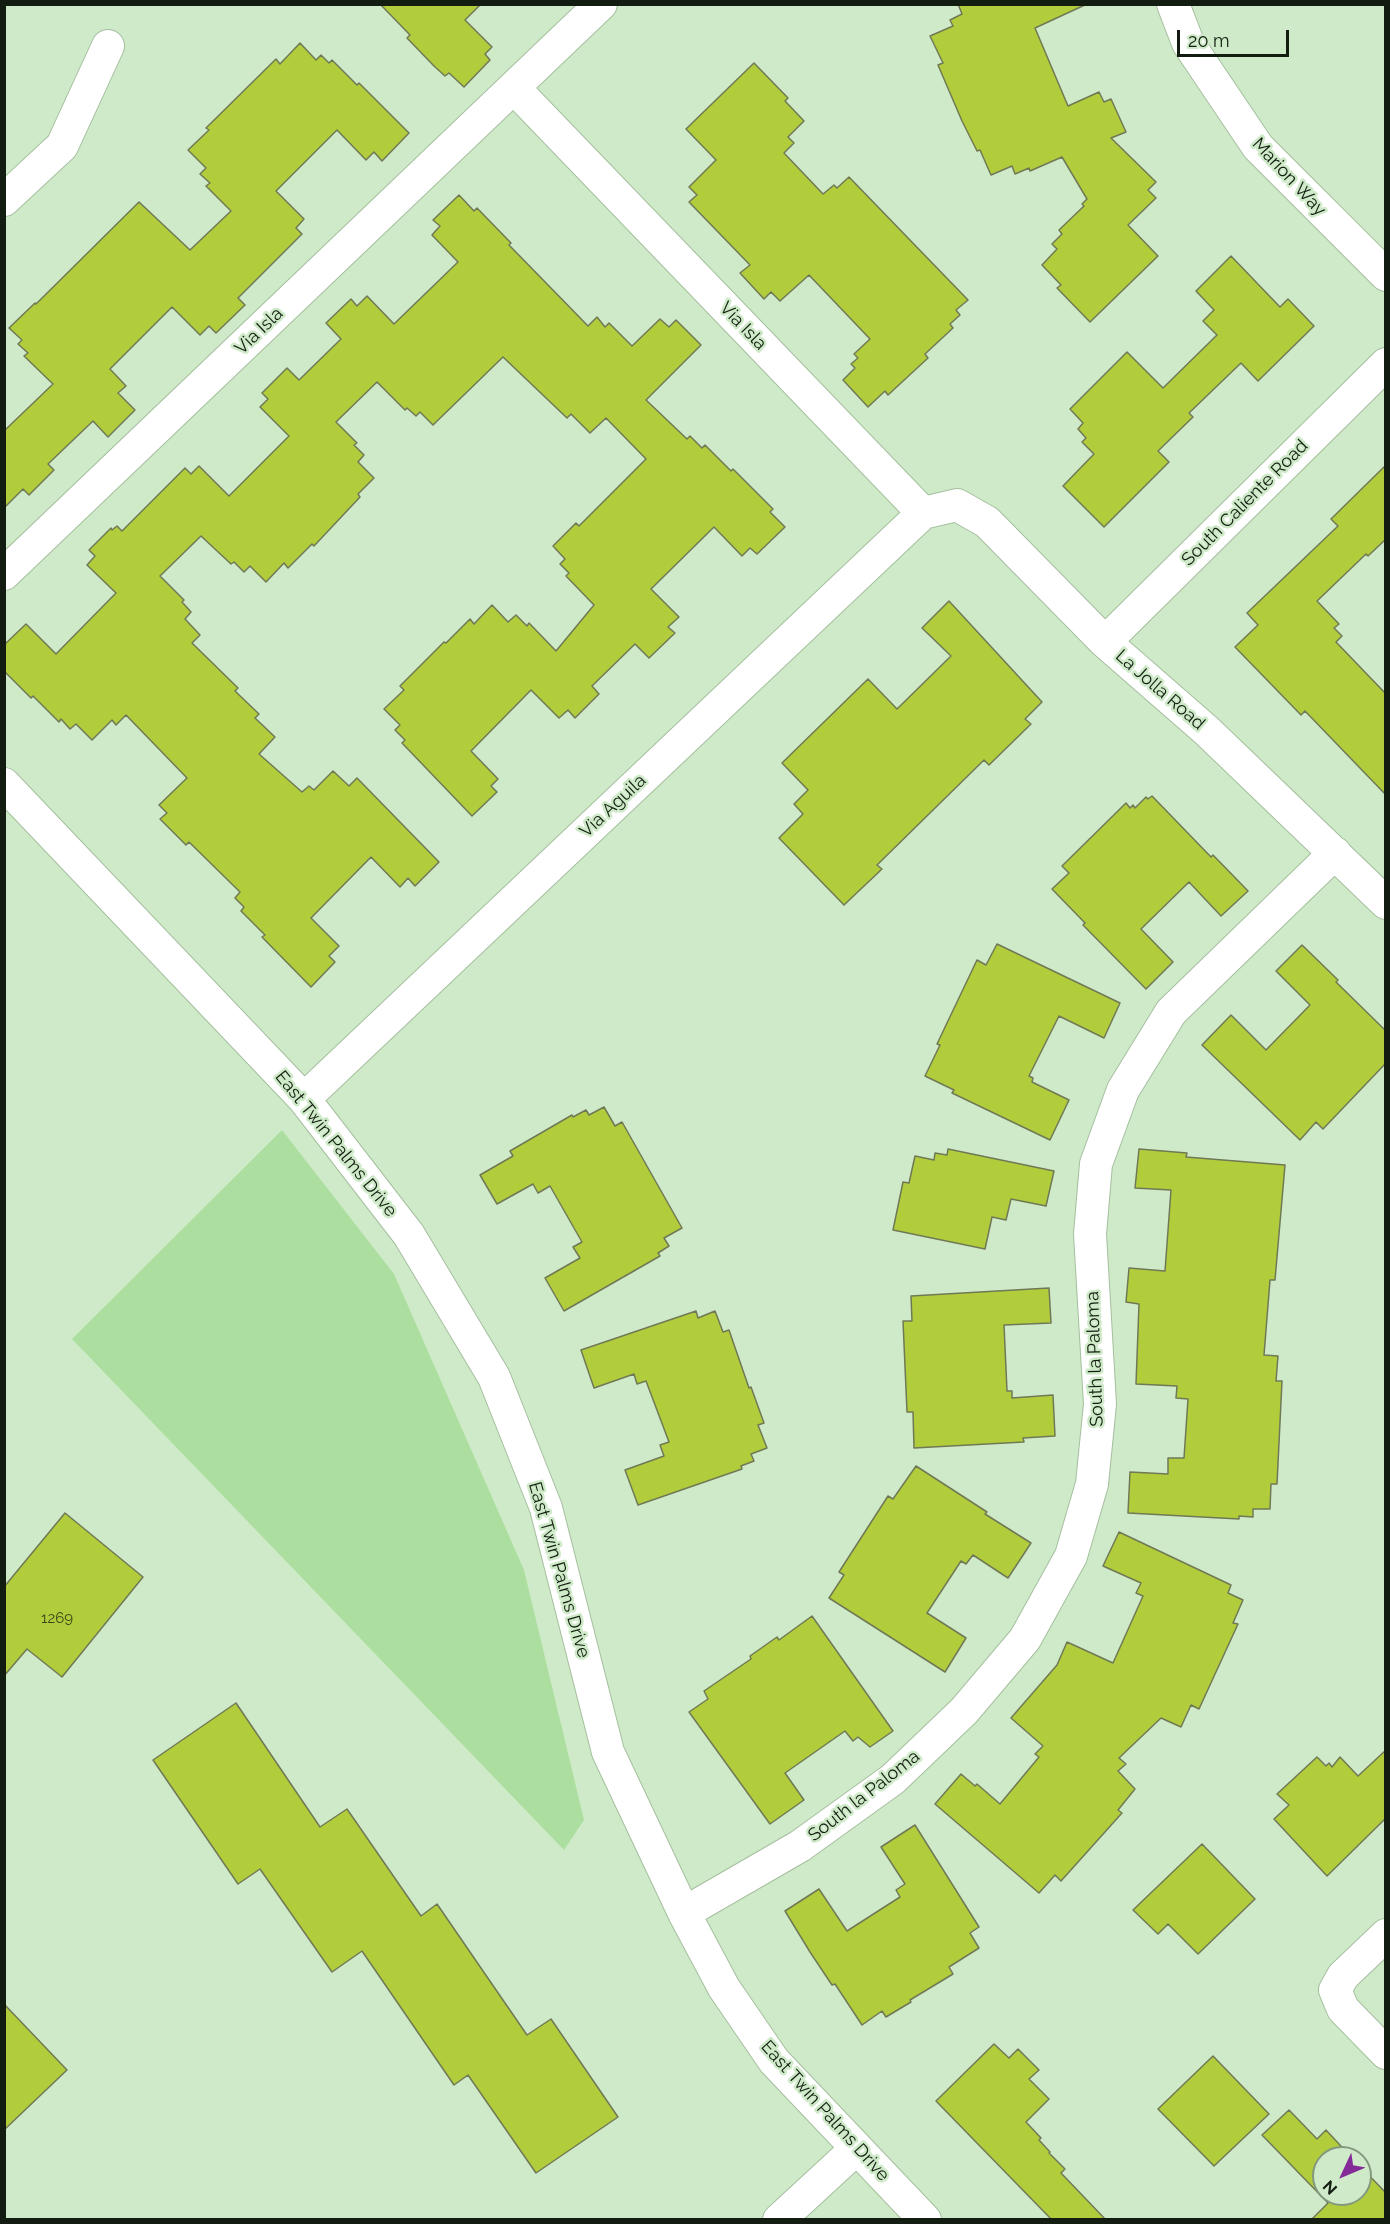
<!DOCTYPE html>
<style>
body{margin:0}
#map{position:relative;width:1390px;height:2224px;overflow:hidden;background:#cfeac8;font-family:Raleway,sans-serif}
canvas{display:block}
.frame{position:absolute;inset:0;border:6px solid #121c10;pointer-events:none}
.north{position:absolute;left:1312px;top:2146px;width:60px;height:60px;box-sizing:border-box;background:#cfeac8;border:2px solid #83987e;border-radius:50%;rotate:226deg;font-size:16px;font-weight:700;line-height:24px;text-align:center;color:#121c10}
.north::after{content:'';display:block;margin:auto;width:21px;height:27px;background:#842b98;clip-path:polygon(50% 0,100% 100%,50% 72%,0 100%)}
.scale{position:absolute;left:1177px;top:30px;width:112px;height:27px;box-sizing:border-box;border:3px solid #121c10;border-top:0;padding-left:8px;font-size:18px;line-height:21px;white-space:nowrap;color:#121c10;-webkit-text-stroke:4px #cfeac8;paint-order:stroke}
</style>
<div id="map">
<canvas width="1390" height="2224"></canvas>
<div class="frame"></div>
<div class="north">N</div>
<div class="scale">20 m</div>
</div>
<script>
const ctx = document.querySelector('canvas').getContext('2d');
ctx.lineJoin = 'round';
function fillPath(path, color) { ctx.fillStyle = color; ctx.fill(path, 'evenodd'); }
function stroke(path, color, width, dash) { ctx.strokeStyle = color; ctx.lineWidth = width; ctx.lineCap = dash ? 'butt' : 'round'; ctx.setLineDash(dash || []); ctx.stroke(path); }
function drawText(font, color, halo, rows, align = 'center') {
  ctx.font = font + ' Raleway,sans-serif'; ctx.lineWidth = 5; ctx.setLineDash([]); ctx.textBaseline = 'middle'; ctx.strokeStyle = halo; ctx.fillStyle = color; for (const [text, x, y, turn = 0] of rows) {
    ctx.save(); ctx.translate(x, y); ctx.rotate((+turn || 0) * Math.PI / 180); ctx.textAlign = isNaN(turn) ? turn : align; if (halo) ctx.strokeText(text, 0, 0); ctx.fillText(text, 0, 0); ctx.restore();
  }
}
fillPath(new Path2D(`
 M 282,1130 L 394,1274 L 524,1570 L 584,1820 L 564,1850 L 72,1339 Z`), '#acdf9f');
const building = new Path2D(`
 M 380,4 L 481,4 L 465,20 L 492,47 L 485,54 L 490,60 L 464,87 L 449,73 L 445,76 L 434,66 L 407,38 L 410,35 Z
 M 958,4 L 1087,4 L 1035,28 L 1068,106 L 1099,92 L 1104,102 L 1111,99 L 1126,132 L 1111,138 L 1156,182 L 1148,190 L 1156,198 L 1128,225 L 1158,256 L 1090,322 L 1057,288 L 1061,285 L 1042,265 L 1057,249 L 1052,244 L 1062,234 L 1059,230 L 1084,206 L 1082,204 L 1087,199 L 1062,157 L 1030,171 L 1029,168 L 1015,174 L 1012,166 L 991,175 L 980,150 L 977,151 L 962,121 L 938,65 L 943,63 L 930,36 L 953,26 L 950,20 L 962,14 Z
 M 300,43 L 316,60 L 321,55 L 329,63 L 332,60 L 357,85 L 359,83 L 409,133 L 382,161 L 374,152 L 366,160 L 337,130 L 276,191 L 304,219 L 296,228 L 302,234 L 238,298 L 245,305 L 216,333 L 209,326 L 200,335 L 172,307 L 110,369 L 126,386 L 118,393 L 135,410 L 108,437 L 93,421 L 48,464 L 54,470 L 29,495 L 23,489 L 4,508 L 4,431 L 53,384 L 24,356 L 28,353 L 18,344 L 22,340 L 9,328 L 35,303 L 36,304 L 139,202 L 190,250 L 231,211 L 206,186 L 210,183 L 200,174 L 206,168 L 188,150 L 209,130 L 206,128 L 276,59 L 280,64 Z
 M 754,63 L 788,98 L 785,101 L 804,121 L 788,137 L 794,143 L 784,153 L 823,194 L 834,185 L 837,188 L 849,177 L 968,300 L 956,310 L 960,315 L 950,324 L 953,328 L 925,354 L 928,358 L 888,395 L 885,391 L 868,407 L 843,380 L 855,368 L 851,364 L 858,358 L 854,354 L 870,339 L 809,275 L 780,301 L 771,292 L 764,299 L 740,273 L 750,265 L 689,202 L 697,195 L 689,187 L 716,160 L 686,129 Z
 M 459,195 L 474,211 L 477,208 L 511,243 L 509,245 L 588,326 L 597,317 L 605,327 L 609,323 L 632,346 L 660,319 L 669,327 L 676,320 L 701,345 L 646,400 L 687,439 L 690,436 L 702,448 L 705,445 L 731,471 L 733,469 L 773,509 L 770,512 L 785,527 L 757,554 L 750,548 L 742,556 L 714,527 L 651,589 L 679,617 L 668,627 L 675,633 L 649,658 L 635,644 L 592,686 L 599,694 L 575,718 L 568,710 L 559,718 L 531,690 L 471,751 L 498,779 L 491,786 L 497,792 L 472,816 L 402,743 L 405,740 L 395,730 L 400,725 L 384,709 L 404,690 L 400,686 L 444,642 L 446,643 L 470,619 L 474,624 L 492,605 L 508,622 L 516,615 L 527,626 L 529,623 L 556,651 L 594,605 L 566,576 L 569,573 L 560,564 L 565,559 L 553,546 L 576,523 L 579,526 L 646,459 L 606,418 L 590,433 L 571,414 L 567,418 L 503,357 L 433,425 L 420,412 L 416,416 L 407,408 L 405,410 L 377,382 L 336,422 L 357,443 L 354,445 L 364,455 L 358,462 L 374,478 L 358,494 L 360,497 L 314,546 L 312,544 L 288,568 L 284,563 L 266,582 L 250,566 L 244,572 L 234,562 L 231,564 L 201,536 L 160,576 L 184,600 L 182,602 L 191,612 L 185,619 L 200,635 L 192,643 L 238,688 L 235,691 L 259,714 L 255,718 L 275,737 L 259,754 L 302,792 L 309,786 L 314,790 L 333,771 L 349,786 L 357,778 L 439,862 L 415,886 L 408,878 L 400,887 L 371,857 L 311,918 L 339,946 L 329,956 L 335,962 L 311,987 L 262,937 L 265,935 L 241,911 L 244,907 L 235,898 L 240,892 L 189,842 L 186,845 L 160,819 L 167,813 L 159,805 L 187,778 L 126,715 L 116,725 L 112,720 L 92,740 L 76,724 L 70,729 L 61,719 L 59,722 L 33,696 L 31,698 L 4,671 L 4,645 L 26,624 L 56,654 L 116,593 L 87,565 L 95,556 L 89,550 L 111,528 L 112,530 L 117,526 L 122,531 L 185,468 L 191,474 L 199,466 L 229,496 L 289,436 L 260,407 L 268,399 L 262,393 L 287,368 L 299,380 L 341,339 L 326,323 L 351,299 L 357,306 L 367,296 L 394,324 L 458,262 L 432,235 L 440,226 L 433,220 Z
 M 1231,256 L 1280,307 L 1288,299 L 1314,326 L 1258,381 L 1241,363 L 1189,413 L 1193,417 L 1158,451 L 1169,462 L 1104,527 L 1063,486 L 1094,454 L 1082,442 L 1086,438 L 1078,429 L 1083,423 L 1070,409 L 1127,352 L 1163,388 L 1217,335 L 1203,321 L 1214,310 L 1196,291 Z
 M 1386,465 L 1386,539 L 1368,556 L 1366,554 L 1317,601 L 1339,624 L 1334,628 L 1342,636 L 1336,642 L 1386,694 L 1386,795 L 1305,711 L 1301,715 L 1235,647 L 1258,625 L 1247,613 L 1338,526 L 1331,519 Z
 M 949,601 L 1042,702 L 1025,719 L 1031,724 L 989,765 L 984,760 L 877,865 L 882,869 L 844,905 L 779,838 L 803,814 L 794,804 L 808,790 L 782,763 L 868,679 L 897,709 L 951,656 L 922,628 Z
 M 1152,796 L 1211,857 L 1213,855 L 1248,891 L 1221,916 L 1189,882 L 1141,929 L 1173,962 L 1146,989 L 1083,925 L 1085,923 L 1052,889 L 1069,873 L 1062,866 L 1126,803 L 1130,808 L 1133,805 L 1135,808 L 1146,797 L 1148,799 Z
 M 997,944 L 1120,1003 L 1104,1038 L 1059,1016 L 1029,1076 L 1033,1078 L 1032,1082 L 1069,1100 L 1050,1140 L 952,1093 L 954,1090 L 925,1076 L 940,1045 L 937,1044 L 977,960 L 986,965 Z
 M 1302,945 L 1338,980 L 1336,982 L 1386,1031 L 1386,1063 L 1323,1129 L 1316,1122 L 1300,1140 L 1202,1045 L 1231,1015 L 1266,1050 L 1310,1005 L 1276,971 Z
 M 604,1107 L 615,1126 L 622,1122 L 682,1228 L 664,1238 L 669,1246 L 658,1253 L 660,1256 L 564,1311 L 545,1278 L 580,1258 L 573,1247 L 582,1242 L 550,1186 L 538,1193 L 533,1184 L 497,1204 L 480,1175 L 513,1156 L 510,1151 L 572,1115 L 573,1117 L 586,1110 L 589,1115 Z
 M 948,1149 L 1054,1171 L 1046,1206 L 1011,1199 L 1006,1220 L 992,1217 L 985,1249 L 893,1230 L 903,1182 L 909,1183 L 915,1156 L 934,1160 L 935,1153 L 947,1155 Z
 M 1139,1149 L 1187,1153 L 1186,1157 L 1285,1165 L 1275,1280 L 1270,1280 L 1264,1355 L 1278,1356 L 1276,1381 L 1282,1381 L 1277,1484 L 1271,1484 L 1270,1509 L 1253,1509 L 1253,1517 L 1239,1516 L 1239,1519 L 1128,1513 L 1130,1472 L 1168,1474 L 1168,1458 L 1184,1458 L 1188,1399 L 1176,1398 L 1177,1386 L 1136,1384 L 1139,1304 L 1126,1302 L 1129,1268 L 1165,1271 L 1171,1190 L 1135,1188 Z
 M 1049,1288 L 1051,1323 L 1004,1325 L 1007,1391 L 1012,1391 L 1012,1398 L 1053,1395 L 1055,1436 L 1023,1438 L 1024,1442 L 914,1448 L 913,1412 L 907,1412 L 903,1321 L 912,1321 L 911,1296 Z
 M 696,1311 L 698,1318 L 715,1311 L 723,1332 L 729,1330 L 749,1388 L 751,1387 L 764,1423 L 758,1425 L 767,1448 L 751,1454 L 754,1461 L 741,1466 L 742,1469 L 638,1505 L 625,1470 L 664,1456 L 660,1445 L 669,1442 L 646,1381 L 637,1384 L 634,1374 L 594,1388 L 581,1350 Z
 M 916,1466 L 987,1512 L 985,1514 L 1031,1543 L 1008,1578 L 973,1555 L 966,1564 L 961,1561 L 927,1613 L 966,1638 L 945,1672 L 829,1598 L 844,1575 L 839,1572 L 888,1496 L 893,1499 Z
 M 65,1513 L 143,1577 L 62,1677 L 27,1649 L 4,1676 L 4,1587 Z
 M 1119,1532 L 1231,1585 L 1228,1593 L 1243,1600 L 1233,1623 L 1238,1624 L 1199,1709 L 1191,1705 L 1181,1727 L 1161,1718 L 1119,1758 L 1126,1764 L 1118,1771 L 1135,1789 L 1118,1810 L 1122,1813 L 1061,1881 L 1055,1875 L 1039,1893 L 935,1804 L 961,1774 L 975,1786 L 977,1784 L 1000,1804 L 1039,1757 L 1035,1754 L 1043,1746 L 1011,1718 L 1057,1665 L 1067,1642 L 1113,1663 L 1143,1596 L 1136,1593 L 1141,1583 L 1103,1566 Z
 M 812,1616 L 893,1731 L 870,1747 L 858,1737 L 853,1741 L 845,1731 L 785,1773 L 804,1800 L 770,1824 L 689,1712 L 708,1699 L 704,1691 L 751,1659 L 750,1656 L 777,1637 L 779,1640 Z
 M 236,1703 L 320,1827 L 347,1809 L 421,1916 L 437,1904 L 527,2035 L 551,2019 L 618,2117 L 536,2173 L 468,2075 L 454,2085 L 362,1951 L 332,1972 L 260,1869 L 238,1884 L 153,1760 Z
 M 1386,1750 L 1386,1818 L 1327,1876 L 1274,1819 L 1289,1805 L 1277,1794 L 1317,1757 L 1326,1766 L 1329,1763 L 1332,1767 L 1340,1757 L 1358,1776 Z
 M 915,1825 L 979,1927 L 970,1933 L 979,1948 L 949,1967 L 953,1974 L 910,2000 L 911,2002 L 886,2017 L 882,2011 L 862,2025 L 835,1984 L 832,1985 L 810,1952 L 785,1911 L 819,1889 L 847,1931 L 900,1897 L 896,1890 L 905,1884 L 881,1847 Z
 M 1202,1844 L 1255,1899 L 1198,1954 L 1168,1924 L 1158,1934 L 1133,1910 Z
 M 4,2004 L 67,2070 L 4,2130 Z
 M 994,2044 L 1009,2058 L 1018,2049 L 1039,2070 L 1029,2079 L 1049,2099 L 1026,2122 L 1041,2138 L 1039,2140 L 1050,2152 L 1049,2153 L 1065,2169 L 1061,2173 L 1106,2220 L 1052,2220 L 936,2101 Z
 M 1213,2056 L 1269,2114 L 1214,2166 L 1158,2109 Z
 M 1289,2110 L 1317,2139 L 1326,2130 L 1352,2158 L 1324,2158 L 1324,2194 L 1360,2194 L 1360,2166 L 1386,2193 L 1386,2220 L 1311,2220 L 1328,2203 L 1262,2135 Z`);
fillPath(building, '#b2cd3c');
stroke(building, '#707955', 1.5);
const street = new Path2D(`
 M 1173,4 L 1188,43 L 1258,147 L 1386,275
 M 514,88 L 923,513
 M 4,200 L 62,146 L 108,46
 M 923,513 L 957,505 L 987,522 L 1105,642 L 1207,731 L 1386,903
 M 4,574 L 601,4
 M 1105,642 L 1386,364
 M 4,784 L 304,1099 L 409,1235 L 494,1377 L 546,1508 L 608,1752 L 684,1913 L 724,1988 L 774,2061 L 925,2220
 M 304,1099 L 923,513
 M 684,1913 L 800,1846 L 893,1779 L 964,1711 L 1025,1639 L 1071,1556 L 1092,1484 L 1100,1404 L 1090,1234 L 1096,1164 L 1123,1090 L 1171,1012 L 1335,853
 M 1386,1935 L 1343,1976 L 1335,1990 L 1343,2009 L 1386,2053
 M 779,2220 L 856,2149`);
stroke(street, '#a5bf9f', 34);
stroke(street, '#fff', 32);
drawText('15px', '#3a481b', null, [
 ["1269",57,1618]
]);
drawText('18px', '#121c10', '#cfeac8', [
 ["Marion Way",1289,177,47],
 ["Via Isla",743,326,46],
 ["Via Isla",259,331,-44],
 ["South Caliente Road",1245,503,-45],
 ["La Jolla Road",1160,690,41],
 ["Via Aguila",613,806,-43],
 ["East Twin Palms Drive",336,1144,51],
 ["South la Paloma",1095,1359,-92],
 ["East Twin Palms Drive",559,1570,74],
 ["South la Paloma",864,1796,-38],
 ["East Twin Palms Drive",825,2111,48]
]);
</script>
